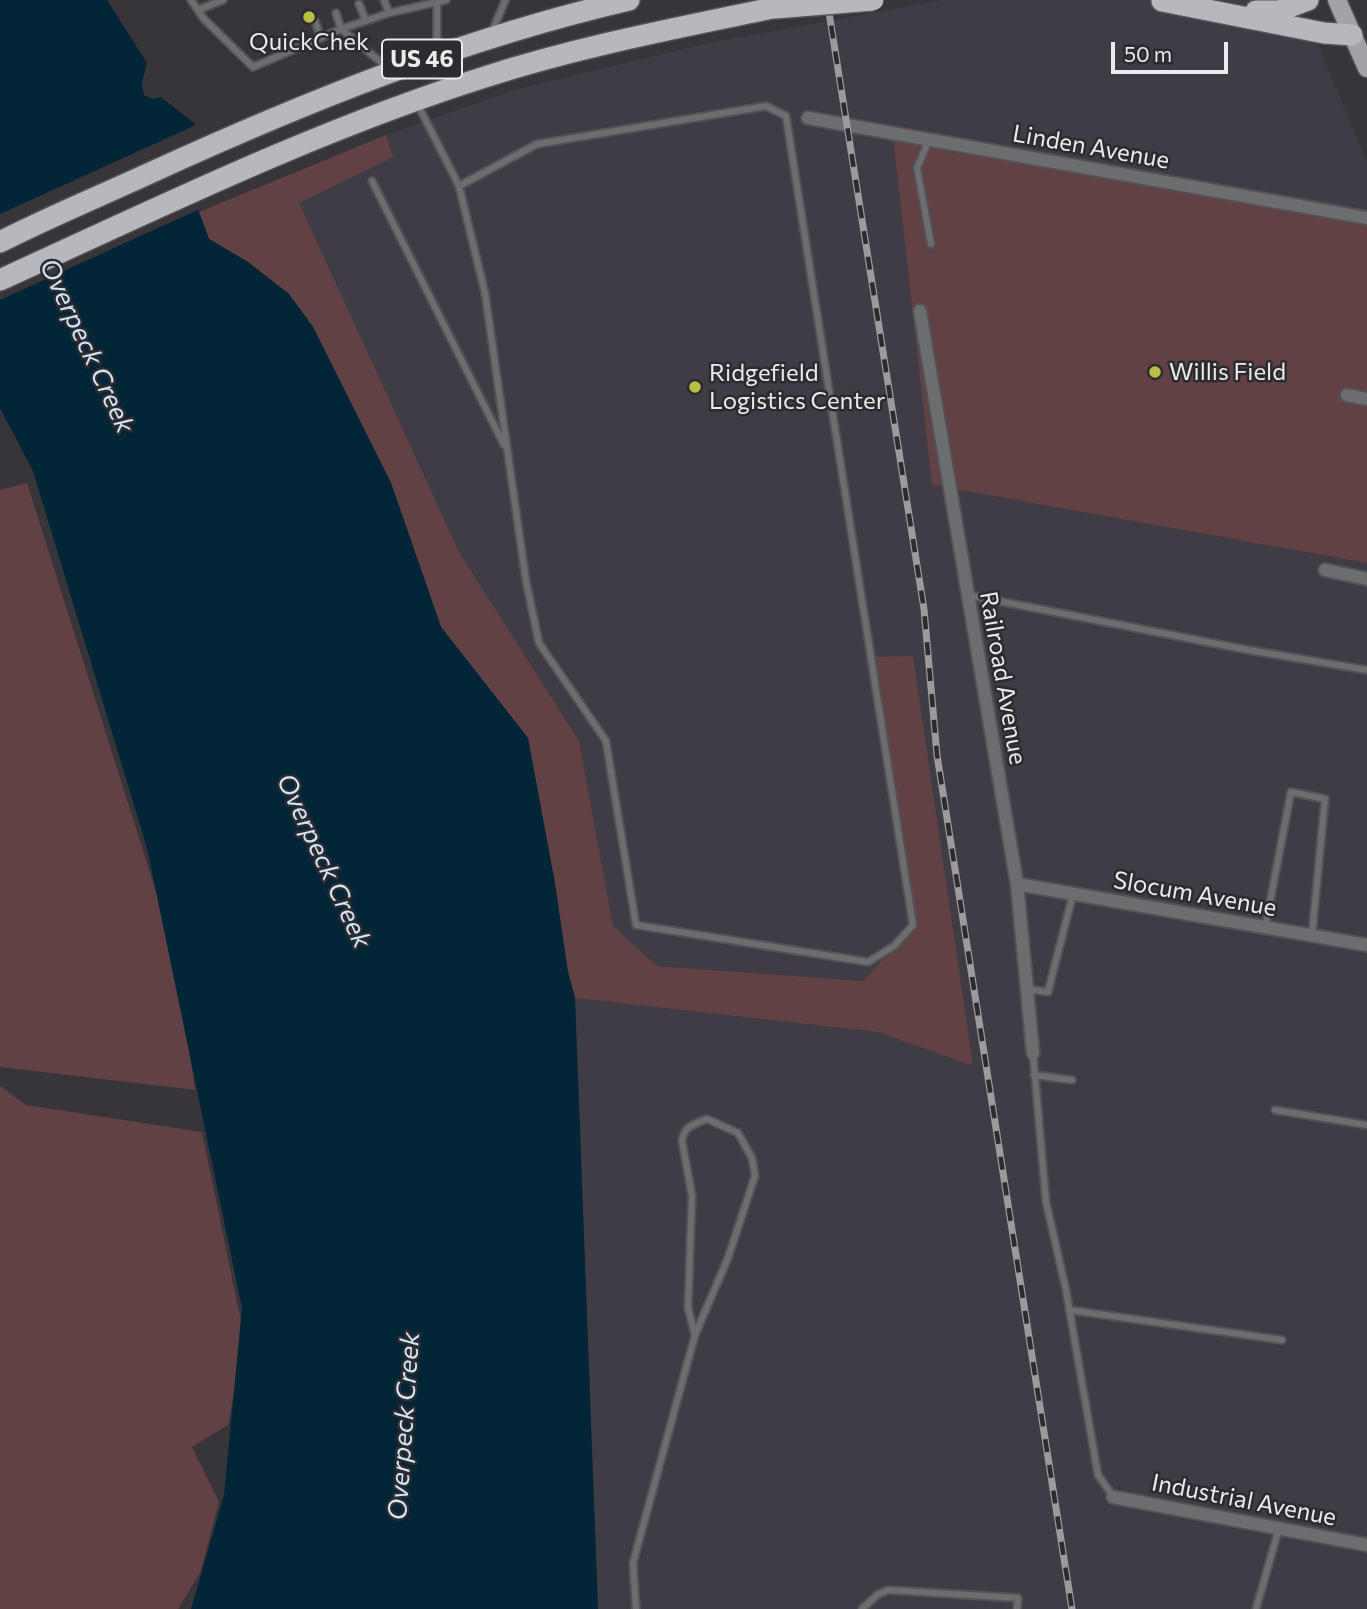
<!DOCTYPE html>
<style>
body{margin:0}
#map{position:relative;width:1367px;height:1609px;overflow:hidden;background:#373539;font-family:Commissioner,sans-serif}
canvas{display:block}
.scale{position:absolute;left:1111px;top:42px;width:117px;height:32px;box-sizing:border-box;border:4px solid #ebeaec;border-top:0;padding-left:9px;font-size:21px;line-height:24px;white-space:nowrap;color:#ebeaec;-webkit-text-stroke:5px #2d2b2f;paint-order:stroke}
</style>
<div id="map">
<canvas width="1367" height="1609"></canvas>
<div class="scale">50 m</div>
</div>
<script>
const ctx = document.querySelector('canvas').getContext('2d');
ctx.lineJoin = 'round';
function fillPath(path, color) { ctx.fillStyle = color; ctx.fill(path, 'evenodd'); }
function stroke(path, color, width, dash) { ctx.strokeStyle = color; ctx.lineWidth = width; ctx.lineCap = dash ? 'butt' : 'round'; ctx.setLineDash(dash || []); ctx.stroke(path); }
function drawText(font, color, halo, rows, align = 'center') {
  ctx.font = font + ' Commissioner,sans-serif'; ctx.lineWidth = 5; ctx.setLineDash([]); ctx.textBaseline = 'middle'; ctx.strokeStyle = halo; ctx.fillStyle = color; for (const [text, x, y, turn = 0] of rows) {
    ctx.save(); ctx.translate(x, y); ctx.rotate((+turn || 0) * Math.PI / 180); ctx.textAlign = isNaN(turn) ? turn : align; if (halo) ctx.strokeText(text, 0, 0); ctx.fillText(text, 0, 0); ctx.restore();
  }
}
fillPath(new Path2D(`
 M 943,0 L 1295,0 L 1279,7 L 1311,28 L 1367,162 L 1367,220 L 932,485 L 1367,563 L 1367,1609 L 598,1609 L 575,998 L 878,1032 L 973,1066 L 913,925 L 863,981 L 657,966 L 613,926 L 579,741 L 459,552 L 298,203 L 392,157 L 386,135 L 518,89 L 709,43 Z`), '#403c46');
fillPath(new Path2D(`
 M 892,128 L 1367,220 L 1367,563 L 932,485 Z
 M 386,135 L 393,157 L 299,203 L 459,552 L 579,741 L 613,926 L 657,966 L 863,981 L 913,926 L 871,657 L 913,656 L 973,1066 L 878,1032 L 575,998 L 568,972 L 528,738 L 441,627 L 391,483 L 313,327 L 289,294 L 248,262 L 209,239 L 199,212 Z
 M 27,483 L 174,949 L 195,1090 L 0,1067 L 0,490 Z
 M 0,1086 L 26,1105 L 202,1132 L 244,1336 L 228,1425 L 192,1447 L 219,1502 L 200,1573 L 178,1609 L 0,1609 Z`), '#624145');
fillPath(new Path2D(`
 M 0,0 L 107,0 L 147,63 L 142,82 L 144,95 L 153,99 L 161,97 L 195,124 L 185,138 L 199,212 L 209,239 L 248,262 L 289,294 L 313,327 L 391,483 L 441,627 L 528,738 L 555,883 L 568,972 L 575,998 L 598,1609 L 191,1609 L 224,1495 L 242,1308 L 147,848 L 33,471 L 0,408 Z`), '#032538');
fillPath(new Path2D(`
 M 198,124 L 188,139 L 202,208 L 0,300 L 0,214 Z`), '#373539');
const service = new Path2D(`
 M 191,0 L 204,19 L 253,67 L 341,29 L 389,13 L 446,0
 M 384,0 L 389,13
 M 359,4 L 366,21
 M 437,4 L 437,51
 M 198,10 L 223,0
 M 336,13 L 341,29 L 389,69
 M 315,21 L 321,38
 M 492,32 L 505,1
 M 418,105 L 459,186 L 485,293 L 526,581 L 539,643 L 606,741 L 636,925 L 868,962 L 894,946 L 913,925 L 786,116 L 766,106 L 537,144 L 459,186
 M 929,140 L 917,168 L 931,244
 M 372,181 L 504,445
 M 968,595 L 1243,649 L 1367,670
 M 1265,928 L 1291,792 L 1325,799 L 1312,935
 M 1027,989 L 1048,992 L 1073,894
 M 1033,1053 L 1046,1202 L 1066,1290 L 1098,1475 L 1113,1496
 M 1034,1075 L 1072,1080
 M 1275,1110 L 1367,1125
 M 1069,1310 L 1282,1340
 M 636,1609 L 633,1563 L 695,1335 L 728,1258 L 755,1176 L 752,1158 L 738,1133 L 707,1119 C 694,1124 684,1126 682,1141 L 692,1196 L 688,1308 L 695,1335
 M 862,1609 L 877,1595 L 888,1590 L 1018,1598 L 1017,1609
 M 1256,1609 L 1279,1528`);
const minor = new Path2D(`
 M 808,118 L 1367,218
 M 920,311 L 1017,884 L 1033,1053
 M 1347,395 L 1367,399
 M 1325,570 L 1367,579
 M 1017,884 L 1367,945
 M 1113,1497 L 1367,1545`);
const primary = new Path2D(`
 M 1337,0 L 1367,68`);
const motorway = new Path2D(`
 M 1162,1 L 1324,33 L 1352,35
 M 1256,11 L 1279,11 L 1308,0
 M 0,242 C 49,217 100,196 150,173 C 305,102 461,39 629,0
 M 0,280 C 160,207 319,129 488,76 C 588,44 689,26 791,4`);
stroke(service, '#545256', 10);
stroke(minor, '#545256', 16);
stroke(primary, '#545256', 21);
stroke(motorway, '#545256', 24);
stroke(service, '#6c6d6f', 6);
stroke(minor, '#6c6d6f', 12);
stroke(primary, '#a2a3a7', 18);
stroke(motorway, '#b7b8bd', 21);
const rail = new Path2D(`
 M 827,0 L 924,609 L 937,755 L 1072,1609`);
stroke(rail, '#9c9a9d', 7);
stroke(rail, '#2d2b2f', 4.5, [13]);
const motorwayBridge = new Path2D(`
 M 775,8 L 873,0`);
stroke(motorwayBridge, '#545256', 24, []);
stroke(motorwayBridge, '#b7b8bd', 21);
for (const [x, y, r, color] of [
 [309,17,7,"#bac045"],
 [1155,372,7,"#bac045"],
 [695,387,7,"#bac045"]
]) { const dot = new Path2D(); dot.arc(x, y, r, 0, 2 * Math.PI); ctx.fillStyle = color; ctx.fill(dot); stroke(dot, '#2d2b2f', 2.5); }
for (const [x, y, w] of [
 [422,59,80]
]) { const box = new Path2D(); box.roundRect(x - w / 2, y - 19.5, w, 39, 5); ctx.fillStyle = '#2d2b2f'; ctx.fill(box); stroke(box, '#ebeaec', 2); }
drawText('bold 23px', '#ebeaec', null, [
 ["US 46",422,59]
]);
drawText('24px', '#ebeaec', '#2d2b2f', [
 ["QuickChek",309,42,"center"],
 ["Willis Field",1169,372],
 ["Ridgefield",709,373],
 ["Logistics Center",709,401]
], 'left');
drawText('24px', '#ebeaec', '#2d2b2f', [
 ["Linden Avenue",1091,147,10],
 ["Railroad Avenue",1003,678,80],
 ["Slocum Avenue",1195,894,10],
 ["Industrial Avenue",1244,1500,11]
]);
drawText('italic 26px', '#cee6f6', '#2d2b2f', [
 ["Overpeck Creek",87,346,65],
 ["Overpeck Creek",324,861,65],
 ["Overpeck Creek",404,1426,-86]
]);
</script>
